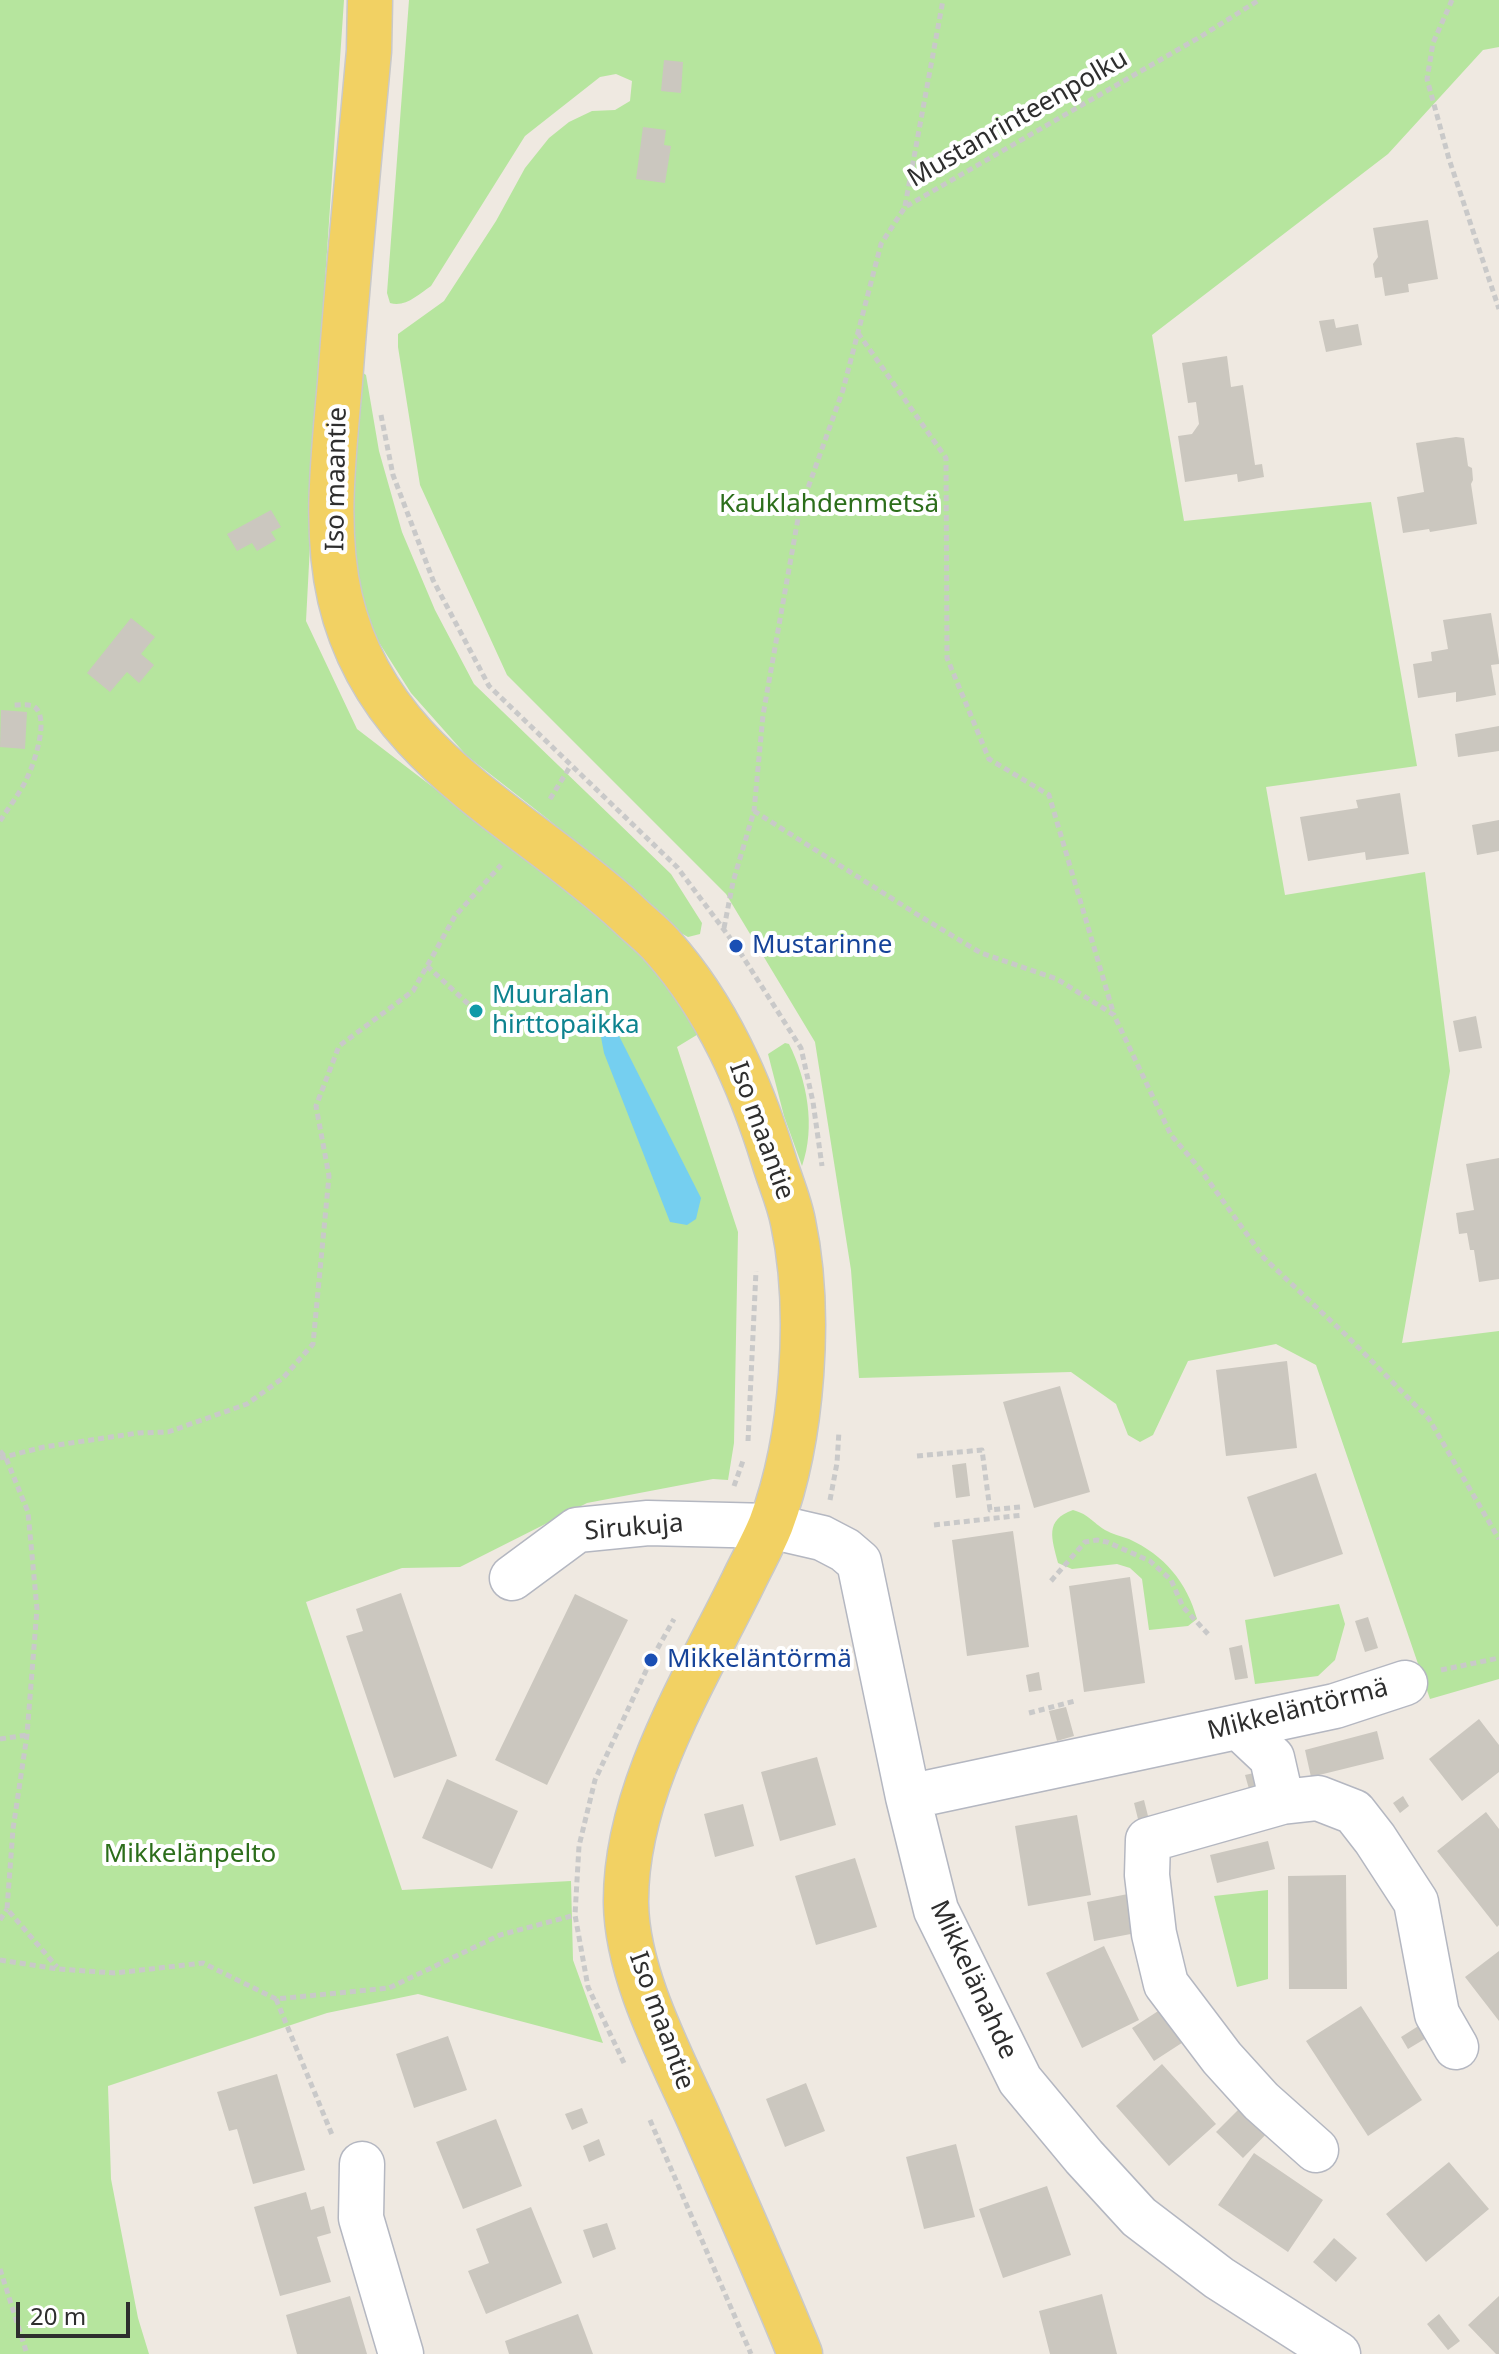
<!DOCTYPE html>
<meta charset="utf-8">
<style>
body{margin:0}
#map{position:relative;width:1499px;height:2354px;overflow:hidden;background:#efe9e1;font-family:"Noto Sans",sans-serif}
canvas{display:block}
.scale{position:absolute;left:16px;top:2302px;width:114px;height:36px;box-sizing:border-box;border:4px solid #2e2e2e;border-top:0;padding-left:10px;font-size:24px;line-height:28px;white-space:nowrap;color:#2e2e2e;-webkit-text-stroke:6px #fff;paint-order:stroke}
</style>
<div id="map">
<canvas width="1499" height="2354"></canvas>
<div class="scale">20 m</div>
</div>
<script>
const ctx = document.querySelector('canvas').getContext('2d');
ctx.lineJoin = 'round';
function fillPath(path, color) { ctx.fillStyle = color; ctx.fill(path, 'evenodd'); }
function stroke(path, color, width, dash) { ctx.strokeStyle = color; ctx.lineWidth = width; ctx.lineCap = dash ? 'butt' : 'round'; ctx.setLineDash(dash || []); ctx.stroke(path); }
function drawText(font, color, halo, rows, align = 'center') {
  ctx.font = font + ' "Noto Sans",sans-serif'; ctx.lineWidth = 8; ctx.setLineDash([]); ctx.textBaseline = 'middle'; ctx.strokeStyle = halo; ctx.fillStyle = color; for (const [text, x, y, turn = 0] of rows) {
    ctx.save(); ctx.translate(x, y); ctx.rotate((+turn || 0) * Math.PI / 180); ctx.textAlign = isNaN(turn) ? turn : align; if (halo) ctx.strokeText(text, 0, 0); ctx.fillText(text, 0, 0); ctx.restore();
  }
}
fillPath(new Path2D(`
 M 0,0 L 344,0 L 320,355 L 306,621 L 357,729 L 648,952 L 700,1033 L 677,1047 L 738,1232 L 734,1443 L 728,1480 L 713,1479 L 587,1503 L 460,1567 L 402,1568 L 306,1602 L 402,1890 L 571,1881 L 573,1960 L 603,2043 L 418,1994 L 327,2013 L 108,2086 L 111,2179 L 138,2318 L 149,2354 L 0,2354 Z
 M 409,0 L 1499,0 L 1499,47 L 1483,50 L 1388,154 L 1152,335 L 1184,521 L 1371,502 L 1417,766 L 1266,787 L 1285,895 L 1425,872 L 1450,1071 L 1402,1343 L 1499,1331 L 1499,1679 L 1430,1699 L 1316,1365 L 1276,1344 L 1188,1361 L 1153,1435 L 1140,1442 L 1128,1435 L 1116,1404 L 1071,1372 L 859,1378 L 851,1270 L 815,1042 L 726,894 L 507,675 L 420,485 L 398,347 L 398,334 L 444,301 L 496,221 L 525,168 L 549,138 L 569,122 L 592,111 L 615,110 L 630,101 L 632,81 L 616,74 L 600,77 L 525,136 L 431,286 C 419,294 405,308 390,303 L 387,293 Z
 M 362,372 L 366,375 L 379,451 L 402,532 L 435,610 L 474,684 L 671,874 L 702,923 L 700,934 L 688,937 L 677,931 L 549,820 L 467,756 L 411,693 L 366,622 L 352,543 L 351,463 Z
 M 785,1043 L 789,1044 C 807,1080 816,1127 802,1166 L 784,1116 L 768,1054 Z
 M 1073,1510 C 1090,1515 1092,1522 1105,1530 C 1112,1534 1121,1536 1129,1539 C 1164,1555 1187,1582 1197,1619 L 1188,1626 L 1149,1630 L 1142,1579 L 1130,1568 L 1117,1564 L 1072,1569 L 1058,1563 C 1052,1539 1044,1520 1073,1510 Z
 M 1339,1604 L 1345,1624 L 1335,1660 L 1318,1676 L 1255,1684 L 1245,1620 Z
 M 1268,1890 L 1268,1979 L 1237,1987 L 1214,1896 Z`), '#b6e59e');
fillPath(new Path2D(`
 M 611,1020 L 701,1198 L 696,1219 L 687,1225 L 670,1222 L 604,1053 L 599,1026 Z`), '#75cff0');
fillPath(new Path2D(`
 M 664,60 L 683,62 L 681,93 L 661,91 Z
 M 643,127 L 666,130 L 664,145 L 671,146 L 665,183 L 636,179 Z
 M 1428,220 L 1438,279 L 1408,284 L 1409,292 L 1385,296 L 1382,277 L 1375,278 L 1373,264 L 1378,257 L 1373,228 Z
 M 1334,319 L 1336,328 L 1358,324 L 1362,345 L 1326,352 L 1319,321 Z
 M 1227,356 L 1231,387 L 1243,385 L 1255,465 L 1262,464 L 1264,477 L 1238,482 L 1237,474 L 1185,482 L 1178,436 L 1192,434 L 1199,424 L 1196,402 L 1188,403 L 1182,363 Z
 M 1456,437 L 1464,438 L 1468,466 L 1472,468 L 1473,480 L 1471,484 L 1477,524 L 1430,532 L 1429,529 L 1403,533 L 1397,497 L 1424,492 L 1416,443 Z
 M 271,510 L 281,527 L 271,532 L 276,540 L 257,551 L 252,543 L 237,551 L 227,534 Z
 M 1491,613 L 1499,661 L 1499,664 L 1491,665 L 1496,695 L 1456,702 L 1456,692 L 1418,698 L 1413,664 L 1432,661 L 1431,652 L 1448,649 L 1443,620 Z
 M 131,618 L 155,637 L 141,654 L 154,665 L 139,683 L 127,672 L 110,692 L 87,673 Z
 M 1,710 L 27,712 L 25,749 L 0,747 Z
 M 1499,726 L 1499,751 L 1458,757 L 1455,734 Z
 M 1400,793 L 1409,854 L 1366,860 L 1365,852 L 1308,861 L 1300,817 L 1358,808 L 1356,800 Z
 M 1499,820 L 1499,851 L 1477,855 L 1472,825 Z
 M 1476,1016 L 1482,1048 L 1459,1052 L 1453,1021 Z
 M 1499,1158 L 1499,1279 L 1479,1282 L 1474,1250 L 1470,1250 L 1467,1233 L 1459,1234 L 1456,1213 L 1474,1210 L 1466,1164 Z
 M 1287,1361 L 1297,1448 L 1226,1456 L 1216,1370 Z
 M 1060,1386 L 1090,1492 L 1034,1508 L 1003,1402 Z
 M 966,1463 L 970,1496 L 956,1498 L 952,1465 Z
 M 1316,1473 L 1343,1554 L 1274,1577 L 1247,1497 Z
 M 1013,1531 L 1029,1647 L 967,1656 L 952,1540 Z
 M 1130,1577 L 1145,1683 L 1084,1692 L 1069,1586 Z
 M 401,1593 L 457,1756 L 394,1778 L 346,1636 L 363,1631 L 356,1609 Z
 M 575,1594 L 628,1620 L 547,1785 L 495,1760 Z
 M 1368,1617 L 1378,1648 L 1365,1652 L 1355,1621 Z
 M 1242,1645 L 1248,1678 L 1235,1680 L 1229,1648 Z
 M 1039,1672 L 1042,1690 L 1029,1692 L 1026,1675 Z
 M 1066,1707 L 1074,1736 L 1057,1741 L 1049,1711 Z
 M 1479,1719 L 1499,1745 L 1499,1772 L 1462,1801 L 1429,1759 Z
 M 1377,1731 L 1384,1759 L 1311,1777 L 1305,1750 Z
 M 817,1757 L 836,1825 L 780,1841 L 761,1772 Z
 M 1263,1771 L 1253,1803 L 1245,1775 Z
 M 447,1779 L 518,1811 L 492,1869 L 422,1838 Z
 M 1403,1796 L 1409,1806 L 1400,1813 L 1393,1803 Z
 M 1144,1800 L 1151,1828 L 1141,1831 L 1134,1803 Z
 M 743,1804 L 754,1846 L 715,1857 L 704,1814 Z
 M 1486,1812 L 1499,1829 L 1499,1925 L 1497,1927 L 1437,1851 Z
 M 1077,1815 L 1091,1895 L 1028,1906 L 1015,1826 Z
 M 1268,1841 L 1275,1869 L 1217,1883 L 1210,1855 Z
 M 855,1858 L 877,1927 L 816,1945 L 795,1876 Z
 M 1346,1875 L 1347,1989 L 1289,1989 L 1288,1876 Z
 M 1128,1894 L 1136,1933 L 1094,1941 L 1087,1902 Z
 M 1104,1946 L 1139,2020 L 1082,2048 L 1046,1973 Z
 M 1499,1951 L 1499,2021 L 1465,1977 Z
 M 1169,2004 L 1191,2037 L 1154,2061 L 1132,2028 Z
 M 1361,2006 L 1422,2100 L 1368,2136 L 1306,2041 Z
 M 1420,2025 L 1428,2037 L 1408,2049 L 1401,2037 Z
 M 448,2036 L 467,2090 L 414,2108 L 396,2054 Z
 M 1162,2064 L 1216,2124 L 1169,2166 L 1116,2106 Z
 M 277,2074 L 305,2170 L 253,2184 L 237,2129 L 229,2131 L 217,2092 Z
 M 806,2083 L 825,2131 L 785,2147 L 766,2099 Z
 M 1248,2100 L 1274,2126 L 1243,2158 L 1216,2132 Z
 M 582,2108 L 588,2123 L 572,2130 L 565,2114 Z
 M 496,2119 L 522,2186 L 463,2209 L 436,2142 Z
 M 599,2139 L 605,2155 L 589,2162 L 583,2146 Z
 M 956,2144 L 975,2217 L 924,2229 L 906,2157 Z
 M 1254,2153 L 1323,2200 L 1288,2252 L 1218,2205 Z
 M 1449,2162 L 1489,2209 L 1426,2262 L 1386,2214 Z
 M 1047,2186 L 1071,2255 L 1003,2278 L 979,2209 Z
 M 306,2192 L 311,2210 L 324,2206 L 331,2233 L 317,2237 L 331,2282 L 280,2296 L 254,2207 Z
 M 531,2207 L 562,2283 L 486,2314 L 468,2271 L 489,2263 L 476,2229 Z
 M 607,2223 L 616,2249 L 593,2258 L 583,2230 Z
 M 1334,2238 L 1357,2258 L 1336,2282 L 1313,2262 Z
 M 1102,2294 L 1117,2354 L 1050,2354 L 1039,2311 Z
 M 350,2296 L 367,2354 L 297,2354 L 286,2315 Z
 M 1499,2296 L 1499,2354 L 1496,2354 L 1468,2325 Z
 M 578,2314 L 593,2354 L 509,2354 L 505,2341 Z
 M 1439,2314 L 1460,2341 L 1448,2350 L 1427,2324 Z`), '#cbc7bf');
const minor = new Path2D(`
 M 512,1578 L 577,1530 L 648,1523 L 770,1526 L 822,1538 L 845,1550 L 859,1562 L 908,1797 L 936,1910 L 1020,2080 L 1084,2157 L 1139,2217 L 1219,2278 L 1338,2354
 M 1239,1727 L 1272,1758 L 1282,1802 L 1148,1840 L 1147,1875 L 1154,1934 L 1166,1984 L 1222,2058 L 1261,2101 L 1316,2150
 M 908,1797 L 1335,1706 L 1405,1683
 M 1282,1802 L 1318,1798 L 1354,1812 L 1375,1839 L 1416,1902 L 1437,2014 L 1456,2047
 M 362,2164 L 361,2218 L 401,2354`);
const major = new Path2D(`
 M 370,0 L 369,51 C 359,161 348,271 340,382 C 334,453 324,528 340,598 C 376,755 518,813 626,912 C 638,924 652,934 663,947 C 717,1008 750,1083 774,1161 C 780,1181 789,1201 793,1222 C 812,1311 803,1439 771,1524 C 763,1544 752,1563 743,1582 C 695,1680 625,1791 626,1903 C 627,1975 670,2054 699,2119 C 733,2197 768,2275 800,2354`);
stroke(minor, '#b4b7c1', 47);
stroke(major, '#c9c9c9', 47);
stroke(new Path2D(`
 M 1452,0 L 1433,43 L 1427,79 L 1449,159 L 1499,309
 M 905,206 L 943,0
 M 858,333 L 946,458 L 947,658 L 989,759 L 1049,795 L 1114,1015
 M 381,415 L 393,475 L 433,580 L 489,686 L 677,867 L 736,946 L 801,1048 L 813,1102 L 822,1166
 M 550,799 L 571,765
 M 754,811 L 918,915 L 981,953 L 1057,979 L 1114,1015 L 1171,1135 L 1200,1169 L 1264,1258 L 1348,1337 L 1429,1419 L 1499,1539
 M 0,821 C 9,807 20,793 27,778 C 34,764 51,715 33,706 C 28,704 19,705 14,705
 M 724,928 L 733,882 L 754,811 L 763,715 L 799,513 L 843,390 L 881,244 L 905,207 L 1200,37 L 1259,0
 M 427,966 L 476,1011
 M 748,1441 L 756,1271
 M 0,1451 L 6,1458 L 28,1512 L 37,1609 L 27,1735 L 13,1829 L 7,1909 L 57,1967
 M 917,1456 L 982,1450 L 990,1510 L 1020,1507
 M 0,1458 L 44,1447 L 138,1433 L 168,1432 L 247,1404 L 283,1378 L 313,1344 L 329,1176 L 316,1106 L 339,1046 L 413,991 L 455,916 L 501,865
 M 734,1486 L 744,1458
 M 830,1500 L 837,1463 L 839,1431
 M 934,1525 L 1023,1515
 M 1051,1581 L 1085,1542 L 1097,1540 L 1107,1542 L 1150,1561 L 1171,1580 L 1183,1607 L 1208,1634
 M 1441,1670 L 1499,1658
 M 1029,1713 L 1075,1701
 M 0,1739 L 27,1735
 M 0,1920 L 7,1909
 M 0,1960 L 58,1969 L 115,1973 L 203,1963 L 276,1999 L 389,1988 L 500,1935 L 575,1915
 M 276,1999 L 333,2137
 M 624,2063 L 588,1987 L 575,1915 L 579,1846 L 595,1780 L 651,1660 L 674,1619
 M 650,2120 L 751,2354
 M 0,2269 L 27,2354`), '#c9c9c9', 5, [6, 4]);
stroke(minor, '#fff', 44);
stroke(major, '#f2d163', 44);
for (const [x, y, r, color] of [
 [736,946,8,"#1a4fb4"],
 [476,1011,8,"#0f9aa8"],
 [651,1660,8,"#1a4fb4"]
]) { const dot = new Path2D(); dot.arc(x, y, r, 0, 2 * Math.PI); ctx.fillStyle = color; ctx.fill(dot); stroke(dot, '#fff', 3); }
drawText('26px', '#2e2e2e', '#fff', [
 ["Mustanrinteenpolku",1018,119,-30],
 ["Iso maantie",337,479,-89],
 ["Iso maantie",761,1131,70],
 ["Sirukuja",634,1528,-5],
 ["Mikkeläntörmä",1298,1710,-14],
 ["Mikkelänahde",973,1980,65],
 ["Iso maantie",661,2021,70]
]);
drawText('26px', '#2c6e1b', '#fff', [
 ["Kauklahdenmetsä",829,505],
 ["Mikkelänpelto",190,1855]
]);
drawText('26px', '#164399', '#fff', [
 ["Mustarinne",752,946],
 ["Mikkeläntörmä",667,1660]
], 'left');
drawText('26px', '#0d838f', '#fff', [
 ["Muuralan",492,996],
 ["hirttopaikka",492,1026]
], 'left');
</script>
